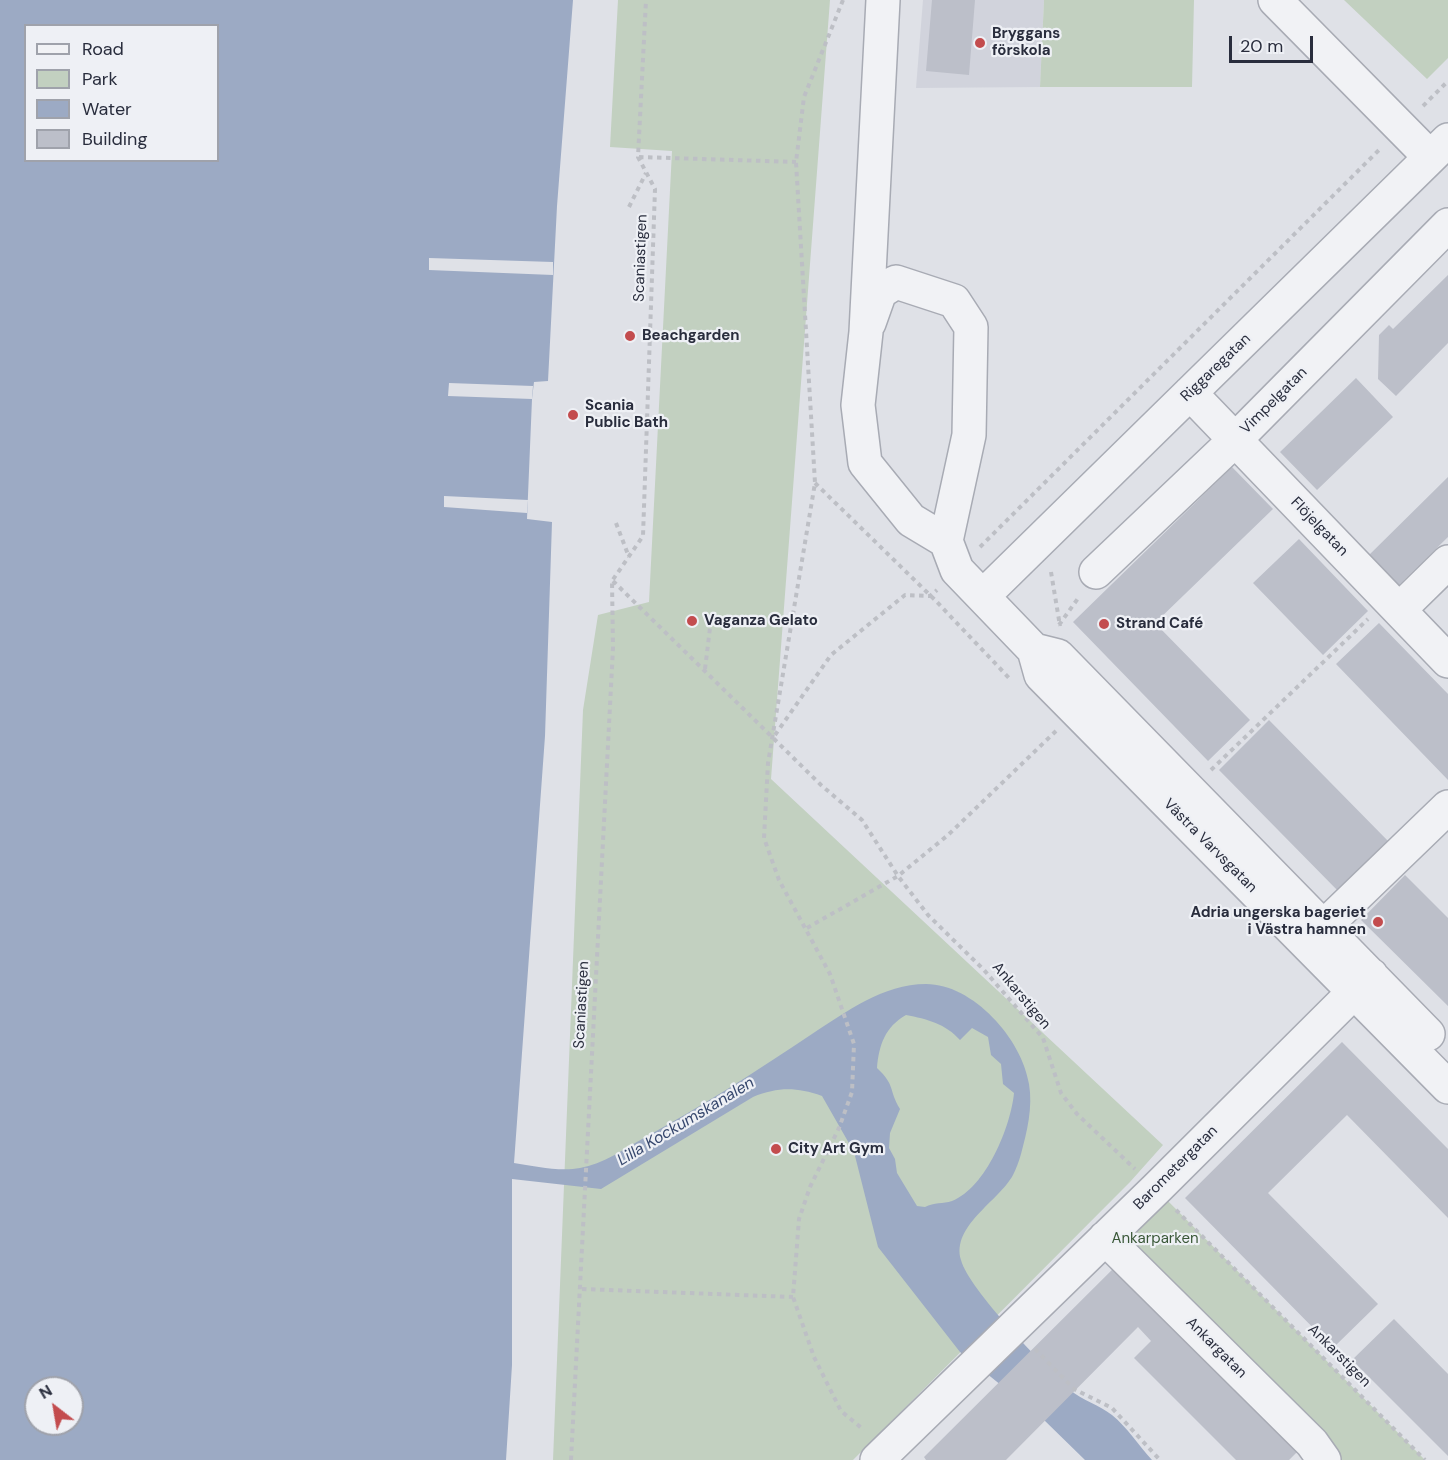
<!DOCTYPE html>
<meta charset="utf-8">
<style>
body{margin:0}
#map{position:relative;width:1448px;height:1460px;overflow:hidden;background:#dfe1e7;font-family:"DM Sans",sans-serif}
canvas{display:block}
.legend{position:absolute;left:24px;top:24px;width:195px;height:138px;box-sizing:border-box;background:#eef0f5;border:2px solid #9fa2ab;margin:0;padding:8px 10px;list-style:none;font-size:18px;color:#292d3d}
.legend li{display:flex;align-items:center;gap:12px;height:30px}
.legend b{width:30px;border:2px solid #9fa2ab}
.north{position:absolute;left:24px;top:1376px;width:60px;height:60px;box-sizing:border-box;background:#eef0f5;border:2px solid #9fa2ab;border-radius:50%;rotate:329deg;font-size:16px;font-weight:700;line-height:24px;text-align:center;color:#292d3d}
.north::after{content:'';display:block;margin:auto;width:21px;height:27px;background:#c34c4e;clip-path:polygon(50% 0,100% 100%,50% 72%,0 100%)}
.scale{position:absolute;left:1229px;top:36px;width:84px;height:27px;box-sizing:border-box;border:3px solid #292d3d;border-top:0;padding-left:8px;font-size:18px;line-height:21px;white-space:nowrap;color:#292d3d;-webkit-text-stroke:4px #eef0f5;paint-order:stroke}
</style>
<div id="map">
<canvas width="1448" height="1460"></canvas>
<ul class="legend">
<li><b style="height:8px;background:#f1f2f5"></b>Road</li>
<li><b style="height:16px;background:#c2d0c0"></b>Park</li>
<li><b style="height:16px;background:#9caac4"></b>Water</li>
<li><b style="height:16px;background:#bcbfc9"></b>Building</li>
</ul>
<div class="north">N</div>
<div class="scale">20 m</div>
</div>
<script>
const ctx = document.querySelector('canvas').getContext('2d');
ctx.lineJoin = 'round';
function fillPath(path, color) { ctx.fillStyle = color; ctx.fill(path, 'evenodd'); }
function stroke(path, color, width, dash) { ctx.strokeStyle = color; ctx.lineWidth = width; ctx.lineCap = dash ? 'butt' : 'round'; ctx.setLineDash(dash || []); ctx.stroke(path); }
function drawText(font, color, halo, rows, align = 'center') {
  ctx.font = font + ' "DM Sans",sans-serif'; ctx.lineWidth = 4.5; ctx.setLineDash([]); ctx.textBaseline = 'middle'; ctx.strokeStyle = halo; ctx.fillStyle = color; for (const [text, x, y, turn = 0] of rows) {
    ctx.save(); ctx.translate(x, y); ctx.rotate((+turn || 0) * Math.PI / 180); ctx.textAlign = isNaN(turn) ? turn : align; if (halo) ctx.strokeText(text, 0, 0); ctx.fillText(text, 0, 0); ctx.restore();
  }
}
fillPath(new Path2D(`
 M 923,0 L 1044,0 L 1040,87 L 916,88 Z`), '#d1d3dc');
fillPath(new Path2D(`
 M 618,0 L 830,0 L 771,779 L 1163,1145 L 1130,1182 L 853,1460 L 553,1460 L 583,710 L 598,615 L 649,602 L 672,151 L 610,147 Z
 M 1044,0 L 1194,0 L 1192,87 L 1040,87 Z
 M 1344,0 L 1448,0 L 1448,58 L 1427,79 Z
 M 1156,1189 L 1425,1460 L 1324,1460 L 1105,1238 Z`), '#c2d0c0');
fillPath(new Path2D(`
 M 0,0 L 573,0 L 557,206 L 548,381 L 534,382 L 532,399 L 527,519 L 552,522 L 545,736 L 514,1163 C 534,1166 560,1172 580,1168 C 603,1164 624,1149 644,1138 C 702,1106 757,1071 812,1034 C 846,1012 883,984 926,984 C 973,984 1022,1039 1029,1084 C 1033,1107 1027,1132 1021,1154 C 1019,1161 1016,1169 1013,1175 C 999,1201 951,1226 961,1260 C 969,1290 1044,1366 1070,1390 C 1082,1400 1099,1405 1112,1415 C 1127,1427 1139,1446 1152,1460 L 1085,1460 L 1043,1419 L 960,1352 L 878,1247 L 854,1152 L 822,1096 C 796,1087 778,1087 753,1097 L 601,1189 L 512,1179 L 512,1365 L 506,1460 L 0,1460 ZM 26,26 L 218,26 L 218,160 L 26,160 ZM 906,1015 C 927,1019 946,1024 960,1040 L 972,1028 L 988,1037 L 991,1055 L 1001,1064 L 1003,1084 L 1014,1093 C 1011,1126 986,1188 952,1201 C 943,1204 934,1202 925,1207 L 917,1206 L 897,1173 L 895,1159 L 889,1148 L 890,1133 L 900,1109 C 888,1089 896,1086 877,1068 C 879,1045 885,1027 906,1015 ZM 36,1388 L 72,1388 L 72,1424 L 36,1424 Z`), '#9caac4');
fillPath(new Path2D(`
 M 429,258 L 553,262 L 553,275 L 429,270 Z
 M 449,383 L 533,386 L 532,399 L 448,396 Z
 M 444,496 L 528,500 L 527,513 L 444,507 Z`), '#dfe1e7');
fillPath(new Path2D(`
 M 932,0 L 975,0 L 969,75 L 926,71 Z
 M 1448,275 L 1448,343 L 1396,396 L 1378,379 L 1379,335 L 1389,325 L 1393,329 Z
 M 1356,378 L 1393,417 L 1317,490 L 1280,452 Z
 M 1232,467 L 1273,509 L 1155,623 L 1250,720 L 1208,761 L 1073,622 Z
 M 1448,477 L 1448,537 L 1397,587 L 1367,557 Z
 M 1299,539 L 1368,611 L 1323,655 L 1253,583 Z
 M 1379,623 L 1448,694 L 1448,780 L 1336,664 Z
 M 1269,720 L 1389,842 L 1339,892 L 1219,770 Z
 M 1405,875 L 1448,918 L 1448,1006 L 1361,920 Z
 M 1342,1042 L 1448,1149 L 1448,1218 L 1347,1115 L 1268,1193 L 1378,1304 L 1333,1348 L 1185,1198 Z
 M 1134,1248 L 1299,1450 L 1289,1460 L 1236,1460 L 1134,1358 L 1151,1341 L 1138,1327 L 1006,1460 L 926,1460 L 924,1457 Z
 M 1394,1319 L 1448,1374 L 1448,1456 L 1352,1360 Z`), '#bcbfc9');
const minor = new Path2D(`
 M 883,0 L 866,332 L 858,405 L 865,463 L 911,520 L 946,541
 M 1275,0 L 1430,157
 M 869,323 L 880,292 L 896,282 L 954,301 L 971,327 L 969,435 L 946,541
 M 1190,393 L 1448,661
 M 946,541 L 957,570 L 1034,650 L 1041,675 L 1448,1087
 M 1096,572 L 1235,440 L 1448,225
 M 983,596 L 1448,140
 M 1399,610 L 1448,562
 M 1034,650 L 1058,656 L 1428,1034
 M 1308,942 L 1448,807
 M 1105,1238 L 1312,1443 L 1324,1460
 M 877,1460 L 1156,1189 L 1371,975`);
stroke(minor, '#a8abb4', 36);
stroke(new Path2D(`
 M 843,0 L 804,97 L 796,162 L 815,483 L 768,763 L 764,838 L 779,880 L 830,974 L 854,1044 L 852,1092 L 839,1128 L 810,1187 L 799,1219 L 793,1297 L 814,1357 L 841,1411 L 864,1430
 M 1423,106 L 1448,81
 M 639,157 L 796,162
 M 629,207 L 646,173
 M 815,483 L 935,600 L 1010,679
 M 616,523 L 629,557
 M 980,547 L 1381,148
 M 1051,572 L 1060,626
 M 613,581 L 821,785 L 862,820 L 898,876 L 928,915 L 984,970 L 1043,1038 L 1061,1093 L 1077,1114 L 1135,1169
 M 1059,625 L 1079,597
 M 705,669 L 710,628
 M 775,735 L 831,655 L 905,595 L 930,596 L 937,590
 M 1211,770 L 1368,619
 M 807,928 L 898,876 L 948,835 L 1056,731
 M 1176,1210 L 1425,1460
 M 582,1289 L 793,1297
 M 1035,1349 L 1074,1389 L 1112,1408 L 1160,1460
 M 571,1460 L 613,648 L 612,581 L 643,536 L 655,189 L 638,157 L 646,0`), '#bdbfc5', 4, [4.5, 4.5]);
stroke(minor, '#f1f2f5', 33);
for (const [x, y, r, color] of [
 [980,43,6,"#c34c4e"],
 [630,336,6,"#c34c4e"],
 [573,415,6,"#c34c4e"],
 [692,621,6,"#c34c4e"],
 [1104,624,6,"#c34c4e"],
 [1378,922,6,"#c34c4e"],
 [776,1149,6,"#c34c4e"]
]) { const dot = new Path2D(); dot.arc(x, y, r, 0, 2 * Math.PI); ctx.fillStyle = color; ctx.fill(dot); stroke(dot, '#eef0f5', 2); }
drawText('bold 15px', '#292d3d', '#eef0f5', [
 ["Bryggans",992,34],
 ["förskola",992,51],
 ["Beachgarden",642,336],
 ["Scania",585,406],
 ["Public Bath",585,423],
 ["Vaganza Gelato",704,621],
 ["Strand Café",1116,624],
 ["Adria ungerska bageriet",1366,913,"right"],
 ["i Västra hamnen",1366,930,"right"],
 ["City Art Gym",788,1149]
], 'left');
drawText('15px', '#292d3d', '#eef0f5', [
 ["Scaniastigen",641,258,-88],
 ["Riggaregatan",1216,368,-44],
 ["Vimpelgatan",1274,401,-45],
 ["Flöjelgatan",1319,527,46],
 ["Västra Varvsgatan",1210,846,45],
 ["Ankarstigen",1021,996,50],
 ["Scaniastigen",582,1005,-87],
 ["Barometergatan",1176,1168,-45],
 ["Ankargatan",1216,1348,45],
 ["Ankarstigen",1339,1356,45]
]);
drawText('15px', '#395737', '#eef0f5', [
 ["Ankarparken",1155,1239]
]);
drawText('italic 16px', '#36476d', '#eef0f5', [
 ["Lilla Kockumskanalen",686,1122,-31]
]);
</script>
